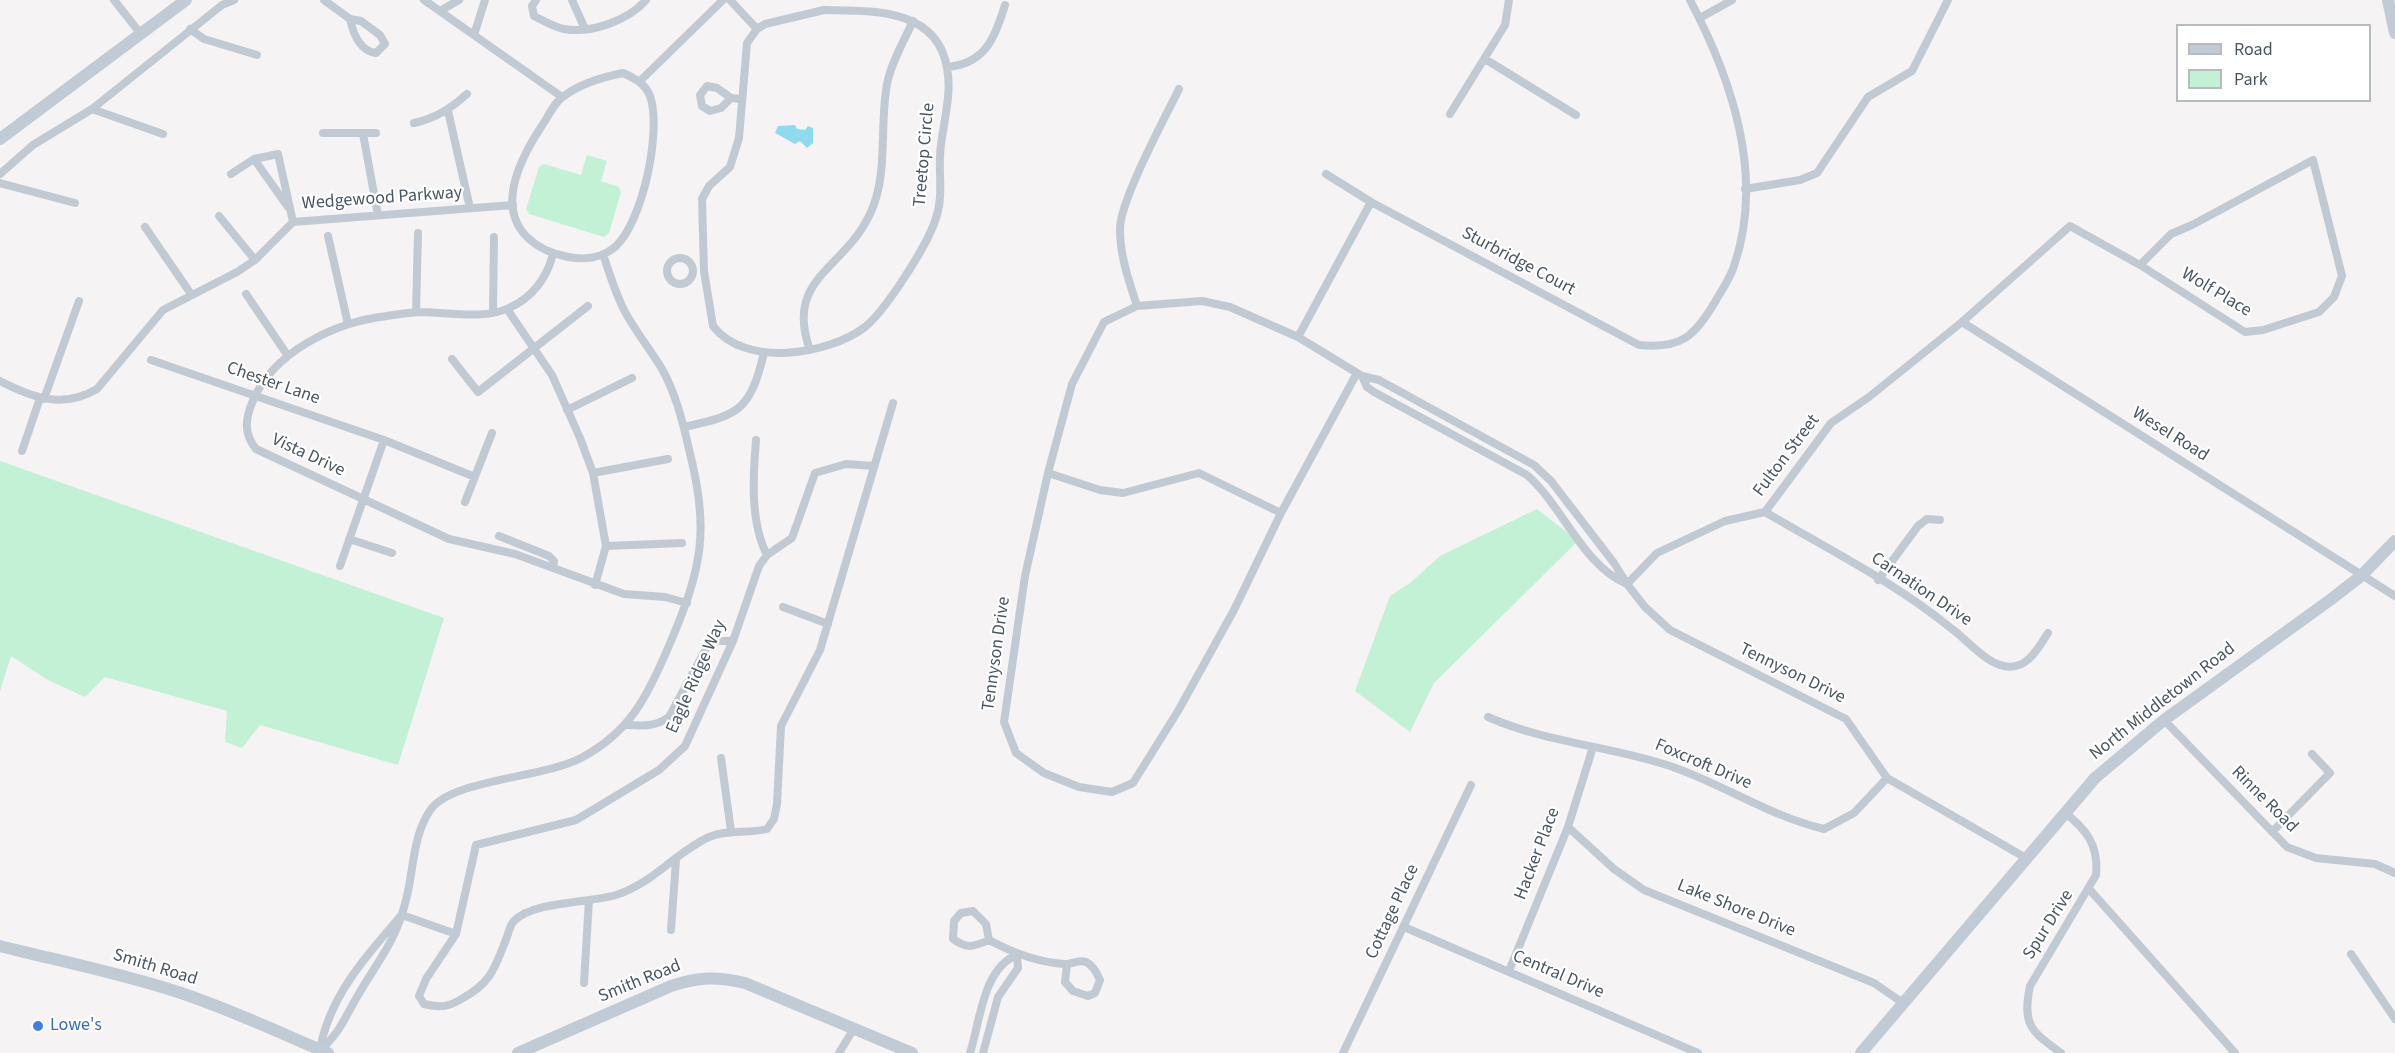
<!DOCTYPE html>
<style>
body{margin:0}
#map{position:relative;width:2395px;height:1053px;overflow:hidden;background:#f5f3f3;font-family:"Source Sans 3",sans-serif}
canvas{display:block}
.legend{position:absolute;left:2176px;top:24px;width:195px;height:78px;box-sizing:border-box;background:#fff;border:2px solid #b7bbc0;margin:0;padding:8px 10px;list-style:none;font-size:18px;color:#4a5661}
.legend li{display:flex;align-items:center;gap:12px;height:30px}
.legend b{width:30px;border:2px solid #b7bbc0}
</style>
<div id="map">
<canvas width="2395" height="1053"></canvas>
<ul class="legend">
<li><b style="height:8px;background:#c1cbd6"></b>Road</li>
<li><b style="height:16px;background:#c3f1d5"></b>Park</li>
</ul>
</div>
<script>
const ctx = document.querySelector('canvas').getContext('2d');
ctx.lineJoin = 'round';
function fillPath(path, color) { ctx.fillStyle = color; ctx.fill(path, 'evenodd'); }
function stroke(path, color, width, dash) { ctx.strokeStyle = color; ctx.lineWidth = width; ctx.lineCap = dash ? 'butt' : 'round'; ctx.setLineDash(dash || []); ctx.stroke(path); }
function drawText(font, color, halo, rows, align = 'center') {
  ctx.font = font + ' "Source Sans 3",sans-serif'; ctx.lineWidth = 4.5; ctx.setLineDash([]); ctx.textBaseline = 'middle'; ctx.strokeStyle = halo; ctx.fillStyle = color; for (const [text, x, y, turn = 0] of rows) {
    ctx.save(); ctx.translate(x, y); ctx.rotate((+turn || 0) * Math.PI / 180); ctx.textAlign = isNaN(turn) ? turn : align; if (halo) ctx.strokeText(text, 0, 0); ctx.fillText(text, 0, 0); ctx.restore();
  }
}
fillPath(new Path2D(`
 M 587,155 L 607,161 L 601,181 L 619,187 L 621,192 L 609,233 L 604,237 L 529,214 L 526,209 L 539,167 L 544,164 L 581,175 Z
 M 0,461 L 444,618 L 398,765 L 260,725 L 242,748 L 225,742 L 227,711 L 105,677 L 85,697 L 48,680 L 11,656 L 0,691 Z
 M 1537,509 L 1578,541 L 1434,683 L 1410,732 L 1355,691 L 1390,596 L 1410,583 L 1440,556 Z`), '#c3f1d5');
fillPath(new Path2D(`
 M 795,125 L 797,129 L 805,130 L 808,126 L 813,128 L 813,143 L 807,148 L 800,141 L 795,144 L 775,133 L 778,126 Z`), '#90daee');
stroke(new Path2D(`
 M 114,0 L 140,33
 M 324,0 L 350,19 L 361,21 L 380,35 L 385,44 L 376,53 C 360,51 353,33 350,19
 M 424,0 L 562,97
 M 536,0 L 532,6 L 534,16 C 544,21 553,27 564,29 C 591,34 629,20 646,0
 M 572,0 L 585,29
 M 730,0 L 757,29
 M 824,10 C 870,11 937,7 947,68 C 952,92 944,120 941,145 C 937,172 945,194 935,221 C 926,247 886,310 865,327 C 828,355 745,368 713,326 L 704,271 L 702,199 L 709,186 L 730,167 L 739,138 L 747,43 L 757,29 L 765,24 Z
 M 440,11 L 459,0
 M 1700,18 L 1732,0
 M 190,29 L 204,39 L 257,55
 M 474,35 L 485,0
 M 1485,59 L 1576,115
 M 947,67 C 985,64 995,38 1005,5
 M 623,73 C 634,78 645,83 650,96 C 662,130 643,222 615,247 C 602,258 584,260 568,257 C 553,254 538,248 527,237 C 494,204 524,152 545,121 C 550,112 556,101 564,96 C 581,83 603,77 623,73 Z
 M 640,81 L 723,0
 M 731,98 L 717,88 L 707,86 L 700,95 L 702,106 L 710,111 L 721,108 L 731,98 L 742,99
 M 92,109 L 163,134
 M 448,111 L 470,208
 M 1450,114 L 1505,25 L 1509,0
 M 414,123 C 436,118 450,109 467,94
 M 323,133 L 376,133
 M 363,134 L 378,215
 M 254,159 L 288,207
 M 2313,160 L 2342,276 L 2334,297 L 2319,312 L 2263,330 L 2245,332 L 2140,265 L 2171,234 L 2192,225 Z
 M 0,174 L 33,145 L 92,109 L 222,5 L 234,0
 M 231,174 L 254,159 L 278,154 L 293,222
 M 1326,174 L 1371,202 L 1639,345 C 1681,349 1694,337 1715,302 C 1721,291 1730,279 1734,266 C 1765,176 1732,80 1690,0
 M 0,183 L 75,203
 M 1745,189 L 1800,180 L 1817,173 L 1868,97 L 1912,71 L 1948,0
 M 219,216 L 255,260
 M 145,227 L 191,294
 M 328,236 L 348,324
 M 553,254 C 547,278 532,298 509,308 C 484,320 446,312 419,312 C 408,313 397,314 387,316 C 335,322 272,352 252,403 C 245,420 244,434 256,449 L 449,539 L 515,554 L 624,594 L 665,597 L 687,603
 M667 271a13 13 0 1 1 26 0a13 13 0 1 1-26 0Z
 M 246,294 L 288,356
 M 1137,306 C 1129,281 1120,256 1120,230 C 1119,202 1165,118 1179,89
 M 507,309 L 552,375 L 580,438 L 593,473 L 606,546 L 595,585
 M 416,312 L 418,233
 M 493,313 L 494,237
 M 1962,322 L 2395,596
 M 1298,337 L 1371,202
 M 810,350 C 784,278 844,270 870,214 C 889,174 879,127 887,84 C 891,63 904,41 913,21
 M 452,359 L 478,392 L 588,306
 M 151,360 L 384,440 L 475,477
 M 1357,373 L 1281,513 L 1234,610 L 1178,711 L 1133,783 L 1112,792 L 1079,787 L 1044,773 L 1016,753 L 1004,722 L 1025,576 L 1048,473 L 1072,384 L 1104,322 L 1137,306 L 1202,301 L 1230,307 L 1298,337 L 1362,376 L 1379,380 L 1534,465 L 1551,481 L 1614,563 L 1627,584 C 1583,566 1562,505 1527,475 L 1374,392 L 1367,387 L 1362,376
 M 0,381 C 33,398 63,409 97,389 L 163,310 L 237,272 L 255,260 L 293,222 L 513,205
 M 44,399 L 79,301
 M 567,410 L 632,378
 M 684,427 C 740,415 750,410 764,353
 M 756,440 C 753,476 750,522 767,555
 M 22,451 L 40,398
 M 874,466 L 846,464 L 815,473 L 792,538 L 767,555 L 759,566 L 733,641 L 685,746 L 659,770 L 576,820 L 476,845 L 456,934 L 426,979 L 419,996 L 424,1004 C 440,1008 449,1007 463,998 C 492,982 495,967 507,937 C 509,932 510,924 514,921 C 534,901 589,903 616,895 C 652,884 676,852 709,837 C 728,829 748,834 767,829 L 774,819 L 777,804 L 781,726 L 820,650 L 893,403
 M 593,473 L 668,459
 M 1048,473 L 1100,490 L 1123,493 L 1199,473 L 1281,513
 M 465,502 L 492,433
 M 1765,512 C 1828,549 1896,583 1952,629 C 1967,640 1986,663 2004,666 C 2026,671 2038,649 2048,633
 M 499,536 L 549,556 L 554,561 L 553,568
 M 349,539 L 392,553
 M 606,546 L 682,543
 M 340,566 L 384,440
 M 1878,580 L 1918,526 L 1927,519 L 1940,520
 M 783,607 L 828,624
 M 1488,717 C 1547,743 1610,746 1670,766 C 1723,784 1769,816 1824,829 L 1854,813 L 1887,778
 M 2164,720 L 2287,847 L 2316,858 L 2375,864 L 2395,873
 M 626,725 C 643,726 655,727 669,717 L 707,647 L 717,641 L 733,641
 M 721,758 L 731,831
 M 1568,827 L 1614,869 L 1644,890 L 1874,983 L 1903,1003
 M 2272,832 L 2330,773 L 2312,754
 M 2026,858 L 1887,778 L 1846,719 L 1670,630 L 1645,607 L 1627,584 L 1657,553 L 1725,521 L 1765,512 L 1831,423 L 1869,397 L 1962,322 L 2070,226 L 2140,265
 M 2090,890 L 2235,1053
 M 402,915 L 456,934
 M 1404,927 L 1698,1053
 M 671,930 L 676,860
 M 989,940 C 974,947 967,949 953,939 L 954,921 L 961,913 L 973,911 L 986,924 L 989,940 C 1013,953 1036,962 1064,964 C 1072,965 1077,959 1086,962 C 1093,965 1097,973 1100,980 L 1095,993 L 1088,996 L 1073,991 L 1065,982 L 1067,965
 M 2351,954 L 2395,1019
 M 1509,971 L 1568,827 L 1593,747
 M 584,983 L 589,900
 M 320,1050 C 340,1033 344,1019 357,997 C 378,960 395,944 406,900 C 414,870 412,836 431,809 C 454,779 543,778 581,758 C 630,732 647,697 668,648 C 703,566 710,532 688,445 C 682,419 675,392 662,369 C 650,349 635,331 624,310 C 615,292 609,273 603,254
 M 320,1050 C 329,997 366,956 400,917
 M 839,1053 L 853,1030
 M 970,1053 C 980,1022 983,968 1017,955 L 1018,968 L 998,997 L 983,1053
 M 1343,1053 L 1471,785
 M 2061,1053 C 2031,1031 2022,1025 2030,986 L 2096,875 C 2099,845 2086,829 2064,812`), '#c1cad2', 8);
stroke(new Path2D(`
 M 2388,0 L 2395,33
 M 0,139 L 186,0
 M 0,946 C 60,961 120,973 178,992 C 230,1009 278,1032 328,1053
 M 518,1053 L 671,986 C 698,977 717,976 745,983 L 912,1053
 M 1861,1053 L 2095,778 L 2164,720 L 2330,600 L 2361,576 L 2395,541`), '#c1cbd6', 12);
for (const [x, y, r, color] of [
 [38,1026,6,"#3f7fe0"]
]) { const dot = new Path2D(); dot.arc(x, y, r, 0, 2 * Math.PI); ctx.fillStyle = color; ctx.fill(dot); stroke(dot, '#fff', 2); }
drawText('18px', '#4a5661', '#fff', [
 ["Treetop Circle",925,155,-85],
 ["Wedgewood Parkway",382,199,-4],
 ["Sturbridge Court",1518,262,28],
 ["Wolf Place",2216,293,31],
 ["Chester Lane",273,384,19],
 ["Wesel Road",2170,435,32],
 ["Vista Drive",308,456,25],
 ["Fulton Street",1787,456,-53],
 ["Carnation Drive",1921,590,34],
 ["Tennyson Drive",997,654,-82],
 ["Tennyson Drive",1792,674,26],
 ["Eagle Ridge Way",697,677,-66],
 ["North Middletown Road",2163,702,-38],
 ["Foxcroft Drive",1703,765,23],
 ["Rinne Road",2264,800,45],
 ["Hacker Place",1538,854,-69],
 ["Lake Shore Drive",1736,909,22],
 ["Cottage Place",1393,912,-65],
 ["Spur Drive",2049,925,-58],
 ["Smith Road",155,968,17],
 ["Central Drive",1558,975,23],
 ["Smith Road",640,982,-22]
]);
drawText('18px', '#366cbe', '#fff', [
 ["Lowe's",50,1026]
], 'left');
</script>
